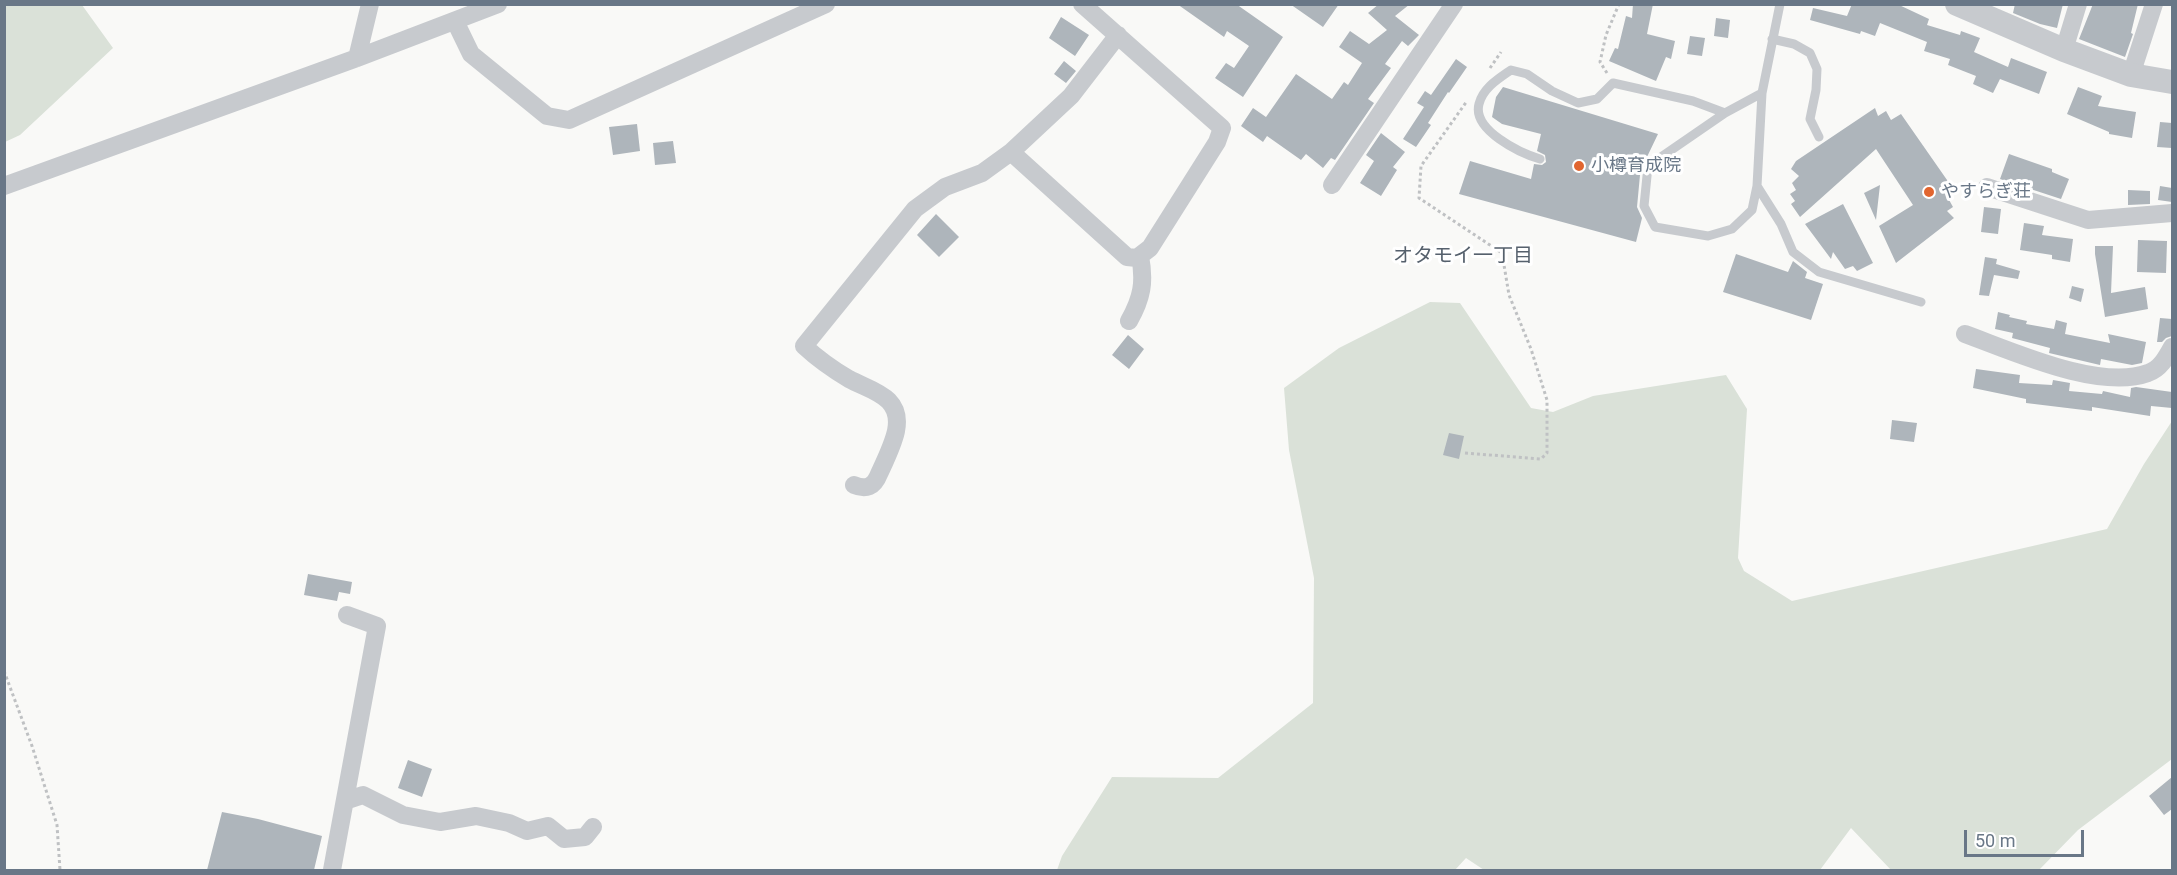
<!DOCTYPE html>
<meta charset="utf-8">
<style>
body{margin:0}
#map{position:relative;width:2177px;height:875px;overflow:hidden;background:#f9f9f7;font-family:Roboto,sans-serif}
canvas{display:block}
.frame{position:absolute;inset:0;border:6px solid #697787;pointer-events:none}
.scale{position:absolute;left:1964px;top:830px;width:120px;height:27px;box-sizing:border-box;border:3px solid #697787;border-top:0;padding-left:8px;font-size:18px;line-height:21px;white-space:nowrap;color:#697787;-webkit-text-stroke:4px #fff;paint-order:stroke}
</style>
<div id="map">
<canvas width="2177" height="875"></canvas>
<div class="frame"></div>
<div class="scale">50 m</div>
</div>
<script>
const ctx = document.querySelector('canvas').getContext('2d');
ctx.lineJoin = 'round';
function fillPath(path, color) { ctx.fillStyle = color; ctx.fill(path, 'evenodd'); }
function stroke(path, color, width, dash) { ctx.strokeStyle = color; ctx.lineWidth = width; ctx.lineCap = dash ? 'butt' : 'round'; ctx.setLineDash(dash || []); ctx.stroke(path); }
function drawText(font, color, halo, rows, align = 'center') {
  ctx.font = font + ' Roboto,"Noto Sans JP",sans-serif'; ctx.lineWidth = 6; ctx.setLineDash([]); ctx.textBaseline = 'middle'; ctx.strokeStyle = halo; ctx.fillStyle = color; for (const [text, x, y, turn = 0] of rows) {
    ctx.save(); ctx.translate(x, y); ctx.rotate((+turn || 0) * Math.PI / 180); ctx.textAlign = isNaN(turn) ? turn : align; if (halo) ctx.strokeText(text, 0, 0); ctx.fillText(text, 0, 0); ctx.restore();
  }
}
fillPath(new Path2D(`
 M 4,5 L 82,5 L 113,48 L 20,135 L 5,142 Z
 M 1430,302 L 1460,303 L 1531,408 L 1553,412 L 1593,396 L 1726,375 L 1747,409 L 1738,558 L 1744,571 L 1792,601 L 2107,529 L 2144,464 L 2172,421 L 2172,759 L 2078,830 L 2039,870 L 1891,870 L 1851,828 L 1820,870 L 1484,870 L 1466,858 L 1455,870 L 1057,870 L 1062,856 L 1112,777 L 1218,778 L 1313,703 L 1314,578 L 1289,450 L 1284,388 L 1339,348 Z`), '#dae1d8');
fillPath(new Path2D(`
 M 1177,4 L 1236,4 L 1283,37 L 1243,97 L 1215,78 L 1226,63 L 1234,68 L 1249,46 L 1227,31 L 1224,37 Z
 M 1290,4 L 1339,4 L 1323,27 Z
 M 1379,4 L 1410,4 L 1395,16 L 1419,35 L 1408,46 L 1402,41 L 1385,64 L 1391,68 L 1368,99 L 1374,103 L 1335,160 L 1331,158 L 1323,168 L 1306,154 L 1301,160 L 1267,136 L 1263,142 L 1241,126 L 1253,108 L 1266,117 L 1296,74 L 1332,99 L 1344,82 L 1348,85 L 1362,63 L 1339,47 L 1350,31 L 1369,44 L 1387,30 L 1368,13 Z
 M 1633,4 L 1653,4 L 1647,34 L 1675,41 L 1671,59 L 1666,57 L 1656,81 L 1609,61 L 1615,48 L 1618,49 L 1626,16 L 1632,18 Z
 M 1852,4 L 1897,4 L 1929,19 L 1927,25 L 1960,35 L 1961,31 L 1980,38 L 1974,52 L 2008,67 L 2011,58 L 2047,72 L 2039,94 L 2000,79 L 1993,93 L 1973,84 L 1976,76 L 1948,65 L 1950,59 L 1924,51 L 1927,42 L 1880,23 L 1875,36 L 1861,31 L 1860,34 L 1810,20 L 1813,8 L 1847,16 Z
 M 2015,4 L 2063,4 L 2057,28 L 2040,24 L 2013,13 Z
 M 2093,4 L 2138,4 L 2131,33 L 2133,34 L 2125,57 L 2079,39 Z
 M 1061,17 L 1089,35 L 1075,56 L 1049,38 Z
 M 1716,18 L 1730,20 L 1728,38 L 1714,36 Z
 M 1690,36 L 1705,38 L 1702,56 L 1687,54 Z
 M 1456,59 L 1467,67 L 1449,93 L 1448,92 L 1428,123 L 1431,125 L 1416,147 L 1403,139 L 1424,107 L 1417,103 L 1425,91 L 1431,95 Z
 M 1064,61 L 1076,71 L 1066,83 L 1054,74 Z
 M 1503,87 L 1658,134 L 1646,159 L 1642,163 L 1639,175 L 1640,175 L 1637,207 L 1642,218 L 1636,242 L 1459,194 L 1470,161 L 1531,179 L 1534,164 L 1542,165 L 1546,162 L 1545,155 L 1537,151 L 1541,134 L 1502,124 L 1492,117 L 1496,97 Z
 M 2078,87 L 2102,96 L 2098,106 L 2136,112 L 2132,138 L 2109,134 L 2109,132 L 2067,114 Z
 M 1875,108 L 1878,116 L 1886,111 L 1891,120 L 1901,114 L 1954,190 L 1948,198 L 1953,207 L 1947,211 L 1954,218 L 1896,263 L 1879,226 L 1913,205 L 1876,149 L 1800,217 L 1791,204 L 1795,201 L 1790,194 L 1796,190 L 1792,183 L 1799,176 L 1791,169 L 1796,161 Z
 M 2160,122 L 2172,123 L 2172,148 L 2157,147 Z
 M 637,124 L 640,151 L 613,155 L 609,127 Z
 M 1381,133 L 1405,152 L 1393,167 L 1397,170 L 1381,196 L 1360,183 L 1374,161 L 1366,155 Z
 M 673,141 L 676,163 L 655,165 L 653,143 Z
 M 2009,154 L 2052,169 L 2052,172 L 2069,179 L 2061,199 L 2000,179 Z
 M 1880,185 L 1876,220 L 1864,193 Z
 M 2160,186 L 2172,188 L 2172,202 L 2158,200 Z
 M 2128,190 L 2150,191 L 2150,204 L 2128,205 Z
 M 1843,204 L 1873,263 L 1857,271 L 1853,266 L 1845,269 L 1833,252 L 1831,259 L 1805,224 Z
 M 1984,207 L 2001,209 L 1998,234 L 1981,232 Z
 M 936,214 L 959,237 L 939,257 L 917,235 Z
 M 2024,223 L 2044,226 L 2042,235 L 2073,239 L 2070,262 L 2052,259 L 2052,255 L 2020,250 Z
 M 2138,240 L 2167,241 L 2166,273 L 2137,272 Z
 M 2095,246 L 2113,246 L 2111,293 L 2145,287 L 2148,309 L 2105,317 L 2095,254 Z
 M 1736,254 L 1788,272 L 1793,261 L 1807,272 L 1805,278 L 1823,284 L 1811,320 L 1723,292 Z
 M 1985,257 L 1997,259 L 1996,264 L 2020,271 L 2018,279 L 1994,275 L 1989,296 L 1979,295 Z
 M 2072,286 L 2084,289 L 2081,302 L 2069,298 Z
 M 1998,312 L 2010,315 L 2009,317 L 2027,321 L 2026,324 L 2054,329 L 2056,320 L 2067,323 L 2065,334 L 2110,343 L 2108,334 L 2146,342 L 2142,363 L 2132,365 L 2101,359 L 2100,365 L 2049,353 L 2050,348 L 2012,338 L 2013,333 L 1995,329 Z
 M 2160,318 L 2172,319 L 2172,336 L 2166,338 L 2162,342 L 2157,342 Z
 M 1128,335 L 1144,349 L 1129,369 L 1112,355 Z
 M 1976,369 L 2020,375 L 2019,383 L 2052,385 L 2053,380 L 2070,383 L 2069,391 L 2102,394 L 2103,391 L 2130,397 L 2131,388 L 2136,387 L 2172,392 L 2172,408 L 2151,406 L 2150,416 L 2092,407 L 2092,411 L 2026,403 L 2026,399 L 1973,388 Z
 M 1892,420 L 1917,423 L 1914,442 L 1890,439 Z
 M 1449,433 L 1464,436 L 1459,459 L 1443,455 Z
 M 308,574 L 352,582 L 350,594 L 339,592 L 337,601 L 304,595 Z
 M 408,760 L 432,769 L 422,797 L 398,788 Z
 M 2172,777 L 2172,809 L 2164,815 L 2149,796 Z
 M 222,812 L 258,819 L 322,836 L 314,870 L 207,870 Z`), '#aeb5bb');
stroke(new Path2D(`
 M 1490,68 L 1501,52
 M 1607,73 L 1600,62 L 1606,35 L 1619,4
 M 1465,453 L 1541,459 L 1547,453 L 1547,400 L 1531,349 L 1509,295 L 1502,253 L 1419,198 L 1421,166 L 1467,101
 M 4,671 L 32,746 L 57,825 L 60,870`), '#bfc1c3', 3, [3, 3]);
stroke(new Path2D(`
 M 1772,39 L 1794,44 L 1810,53 L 1817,69 L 1816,90 L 1810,119 L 1819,137
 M 1762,93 L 1725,113 L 1648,166 L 1644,206 L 1655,227 L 1708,236 L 1732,229 L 1752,210 L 1757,186 L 1762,93 L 1780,4
 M 1540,159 C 1520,153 1472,130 1479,104 C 1483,88 1498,79 1511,70 L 1527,74 L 1552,91 L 1578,103 L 1597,99 L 1613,83 L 1693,101 L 1725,113
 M 1757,186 L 1781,224 L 1793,252 L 1819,272 L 1921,302`), '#c7cace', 9);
stroke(new Path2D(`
 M 455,21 L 471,54 L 547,116 L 569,120 L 826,4
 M 2064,50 L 2078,4
 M 357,58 L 370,4
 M 2131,75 L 2154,4
 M 1011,152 L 1127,257 L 1137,258 L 1150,248 L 1217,142 L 1222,128 L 1082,4
 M 1332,185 L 1454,4
 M 4,186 L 357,58 L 498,4
 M 1987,187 L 2088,220 L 2172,213
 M 1129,321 C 1142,298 1145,282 1140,256
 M 1965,334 C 2012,351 2099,391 2148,373 C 2160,369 2166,358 2172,347
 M 854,485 C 866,490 874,487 879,474 C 885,461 893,445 896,431 C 903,396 871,391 849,379 C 832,369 818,359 804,346 L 915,209 L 945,187 L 982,173 L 1011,152 L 1071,96 L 1118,35
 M 345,801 L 363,795 L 403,815 L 440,822 L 476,816 L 509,823 L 527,831 L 548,826 L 564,839 L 585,837 L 593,827
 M 332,870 L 377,626 L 347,615`), '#c7cace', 18);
stroke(new Path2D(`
 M 1957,4 L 2064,50 L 2131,75 L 2172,82`), '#c7cace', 24);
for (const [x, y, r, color] of [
 [1579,166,6,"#e1652f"],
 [1929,192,6,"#e1652f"]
]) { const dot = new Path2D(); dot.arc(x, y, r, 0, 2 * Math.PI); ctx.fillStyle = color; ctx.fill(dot); stroke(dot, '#fff', 2); }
drawText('18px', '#697787', '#fff', [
 ["小樽育成院",1591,166],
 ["やすらぎ荘",1941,192]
], 'left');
drawText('20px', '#56616d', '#fff', [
 ["オタモイ一丁目",1463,257]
]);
</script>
